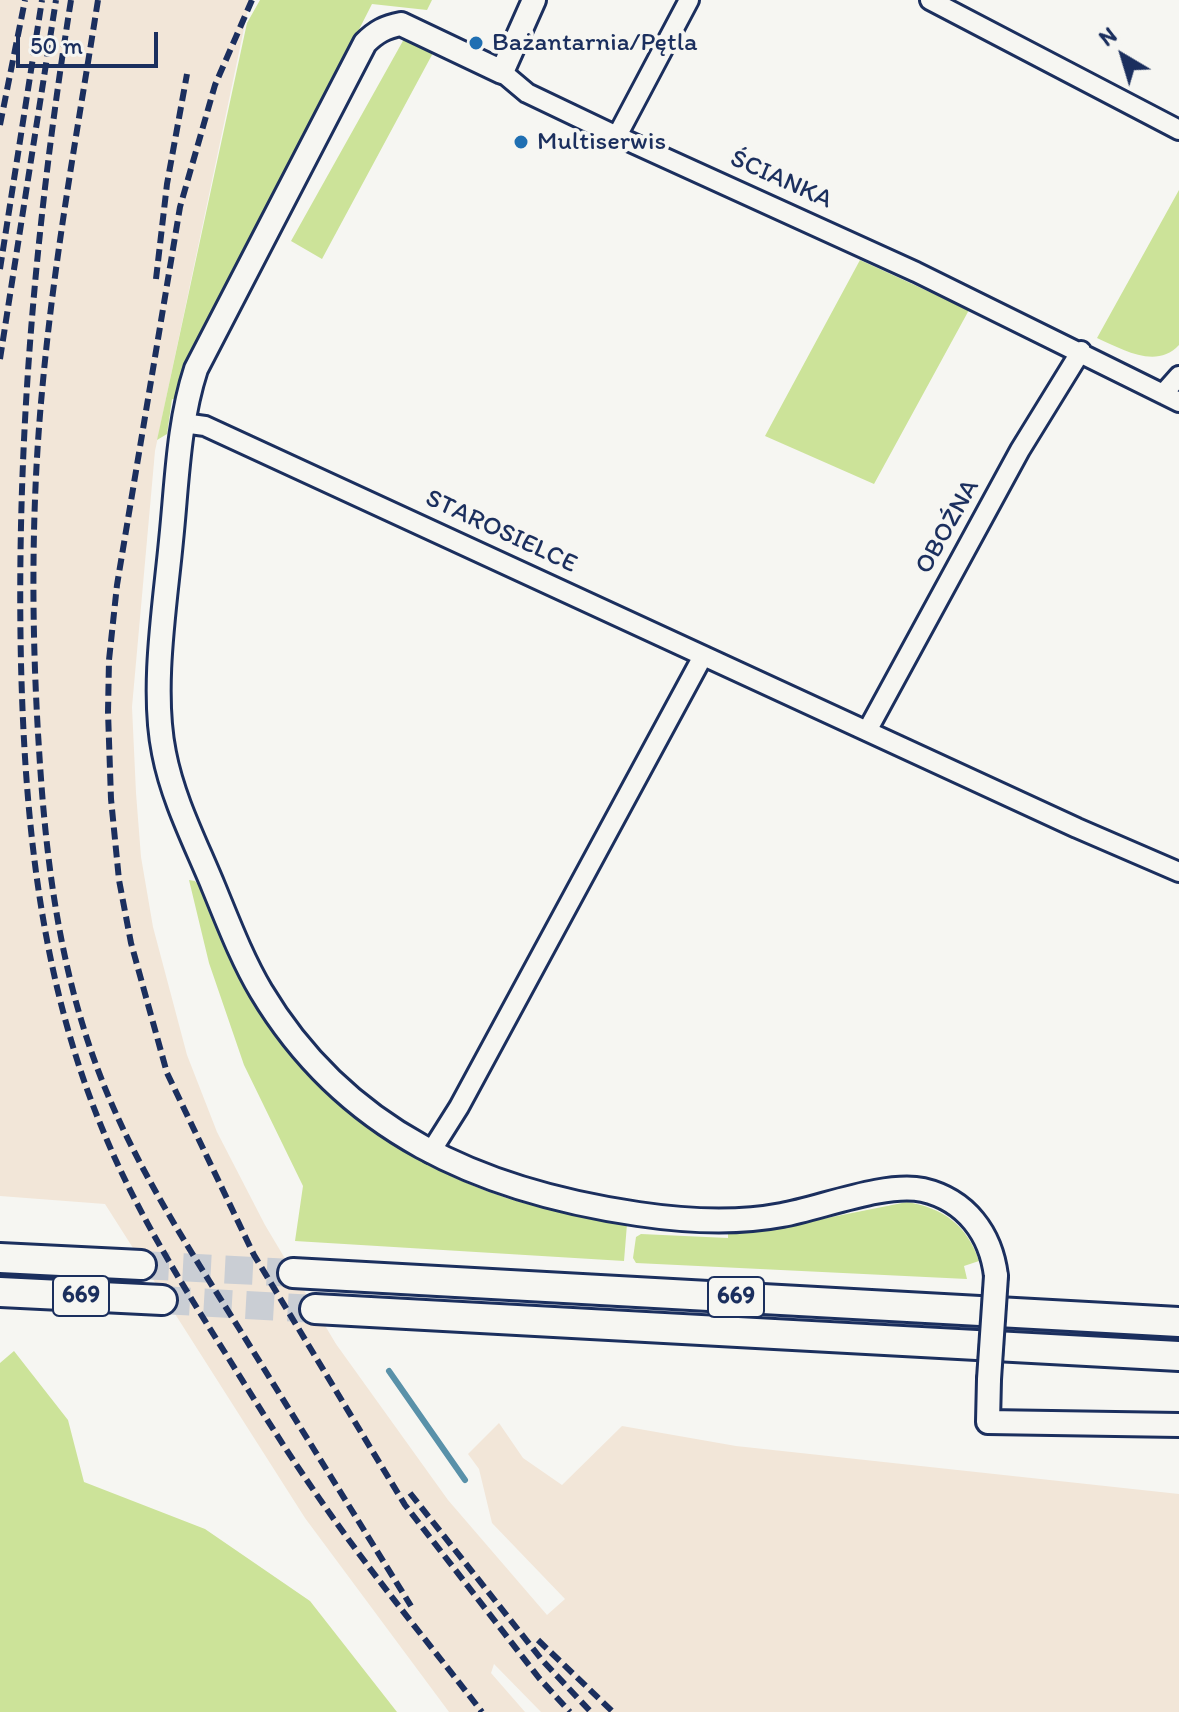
<!DOCTYPE html>
<meta charset="utf-8">
<style>
body{margin:0}
#map{position:relative;width:1179px;height:1712px;overflow:hidden;background:#f6f6f2;font-family:Itim,sans-serif}
canvas{display:block}
.north{position:absolute;left:1083px;top:16px;width:80px;height:80px;-webkit-text-stroke:6px #f6f6f2;paint-order:stroke;rotate:322deg;font-size:22px;font-weight:700;line-height:32px;text-align:center;color:#1b2f5e}
.north::after{content:'';display:block;margin:auto;width:28px;height:36px;background:#1b2f5e;clip-path:polygon(50% 0,100% 100%,50% 72%,0 100%)}
.scale{position:absolute;left:16px;top:32px;width:142px;height:36px;box-sizing:border-box;border:4px solid #1b2f5e;border-top:0;padding-left:10px;font-size:24px;line-height:28px;white-space:nowrap;color:#1b2f5e;-webkit-text-stroke:6px #f6f6f2;paint-order:stroke}
</style>
<div id="map">
<canvas width="1179" height="1712"></canvas>
<div class="north">N</div>
<div class="scale">50 m</div>
</div>
<script>
const ctx = document.querySelector('canvas').getContext('2d');
ctx.lineJoin = 'round';
function fillPath(path, color) { ctx.fillStyle = color; ctx.fill(path, 'evenodd'); }
function stroke(path, color, width, dash) { ctx.strokeStyle = color; ctx.lineWidth = width; ctx.lineCap = dash ? 'butt' : 'round'; ctx.setLineDash(dash || []); ctx.stroke(path); }
function drawText(font, color, halo, rows, align = 'center') {
  ctx.font = font + ' Itim,sans-serif'; ctx.lineWidth = 8; ctx.setLineDash([]); ctx.textBaseline = 'middle'; ctx.strokeStyle = halo; ctx.fillStyle = color; for (const [text, x, y, turn = 0] of rows) {
    ctx.save(); ctx.translate(x, y); ctx.rotate((+turn || 0) * Math.PI / 180); ctx.textAlign = isNaN(turn) ? turn : align; if (halo) ctx.strokeText(text, 0, 0); ctx.fillText(text, 0, 0); ctx.restore();
  }
}
fillPath(new Path2D(`
 M 0,0 L 250,0 L 155,451 L 132,707 L 136,793 L 141,857 L 153,927 L 187,1055 L 217,1132 L 265,1225 L 336,1344 L 448,1500 L 547,1615 L 565,1599 L 492,1523 L 479,1469 L 468,1454 L 499,1423 L 523,1458 L 562,1485 L 622,1426 L 736,1446 L 1179,1494 L 1179,1712 L 541,1712 L 494,1664 L 491,1673 L 525,1712 L 449,1712 L 305,1518 L 105,1204 L 0,1196 Z`), '#f2e6d8');
fillPath(new Path2D(`
 M 260,0 L 432,0 L 427,10 L 372,4 L 189,364 L 177,400 L 172,399 L 167,434 L 157,440 L 247,23 Z
 M 404,39 L 433,53 L 322,259 L 291,241 Z
 M 1179,190 L 1179,345 C 1156,370 1122,349 1097,338 Z
 M 860,260 L 969,310 L 874,484 L 765,436 Z
 M 189,880 L 195,881 L 200,887 C 214,918 225,953 242,982 C 302,1089 403,1168 520,1202 C 555,1212 592,1216 627,1224 L 624,1261 L 295,1241 L 303,1186 L 244,1065 L 209,963 Z
 M 907,1202 C 943,1208 967,1225 979,1261 L 964,1266 L 967,1279 L 636,1263 L 633,1258 L 636,1237 L 641,1234 L 728,1238 L 728,1232 L 792,1225 Z
 M 14,1351 L 68,1420 L 84,1482 L 205,1529 L 310,1601 L 397,1712 L 0,1712 L 0,1363 Z`), '#cce399');
stroke(new Path2D(`
 M 389,1371 L 465,1480`), '#5991a9', 6);
stroke(new Path2D(`
 M 141,1265 L 293,1273
 M 162,1300 L 315,1309`), '#caced4', 28, [28, 14]);
const minor = new Path2D(`
 M 930,0 L 1179,130
 M 502,72 L 527,93 L 617,136 L 916,272 L 1179,402
 M 617,136 L 689,0
 M 1163,394 L 1179,376
 M 183,423 L 205,426 L 1077,828 L 1179,872
 M 867,731 L 1020,450 L 1081,351
 M 430,1153 L 459,1107 L 703,656`);
const tertiary = new Path2D(`
 M 534,0 L 502,72 L 401,24 C 385,27 376,32 365,43 L 196,369 C 178,424 177,484 171,541 C 165,605 151,689 164,753 C 173,800 196,844 214,888 C 228,922 242,959 261,991 C 345,1132 481,1191 638,1214 C 685,1221 735,1224 782,1215 C 821,1208 885,1182 923,1190 C 966,1200 991,1234 996,1276
 M 989,1379 L 988,1422 L 1179,1425`);
const primary = new Path2D(`
 M 0,1258 L 141,1265
 M 293,1273 L 1179,1322
 M 0,1292 L 162,1300
 M 315,1309 L 1179,1356`);
stroke(minor, '#1b2f5e', 24);
stroke(tertiary, '#1b2f5e', 28);
stroke(primary, '#1b2f5e', 34);
stroke(minor, '#f6f6f2', 18);
stroke(tertiary, '#f6f6f2', 22);
stroke(primary, '#f6f6f2', 28);
stroke(new Path2D(`
 M 71,0 C 36,220 16,440 21,663 C 25,824 41,983 104,1133 C 137,1213 183,1286 229,1359 C 265,1417 301,1474 341,1529 C 386,1592 435,1651 482,1712
 M 98,0 C 78,127 55,253 43,381 C 31,503 31,626 39,749 C 46,864 60,975 103,1083 C 138,1171 190,1250 240,1330 C 297,1422 354,1514 411,1606
 M 252,0 L 215,85 L 180,207 L 117,585 L 109,660 L 108,712 L 111,799 L 119,880 L 131,943 L 167,1073 L 254,1255 L 405,1505 L 539,1678 L 570,1712
 M 0,125 L 25,0
 M 0,269 L 42,0
 M 156,279 L 167,184 L 187,74
 M 0,359 L 56,0
 M 410,1493 L 542,1660 L 591,1712
 M 538,1640 L 613,1712`), '#1b2f5e', 6, [12, 6]);
const tertiaryBridge = new Path2D(`
 M 989,1379 L 996,1276`);
stroke(tertiaryBridge, '#1b2f5e', 28, []);
stroke(tertiaryBridge, '#f6f6f2', 22);
for (const [x, y, r, color] of [
 [476,43,8,"#1f6fb2"],
 [521,142,8,"#1f6fb2"]
]) { const dot = new Path2D(); dot.arc(x, y, r, 0, 2 * Math.PI); ctx.fillStyle = color; ctx.fill(dot); stroke(dot, '#f6f6f2', 3); }
for (const [x, y, w] of [
 [81,1296,56],
 [736,1297,56]
]) { const box = new Path2D(); box.roundRect(x - w / 2, y - 20, w, 40, 6); ctx.fillStyle = '#f6f6f2'; ctx.fill(box); stroke(box, '#1b2f5e', 2); }
drawText('bold 24px', '#1b2f5e', null, [
 ["669",81,1296],
 ["669",736,1297]
]);
drawText('26px', '#1b2f5e', '#f6f6f2', [
 ["Bażantarnia/Pętla",492,43],
 ["Multiserwis",537,142]
], 'left');
drawText('26px', '#1b2f5e', '#f6f6f2', [
 ["ŚCIANKA",781,180,24],
 ["OBOŹNA",948,527,-61],
 ["STAROSIELCE",501,532,25]
]);
</script>
